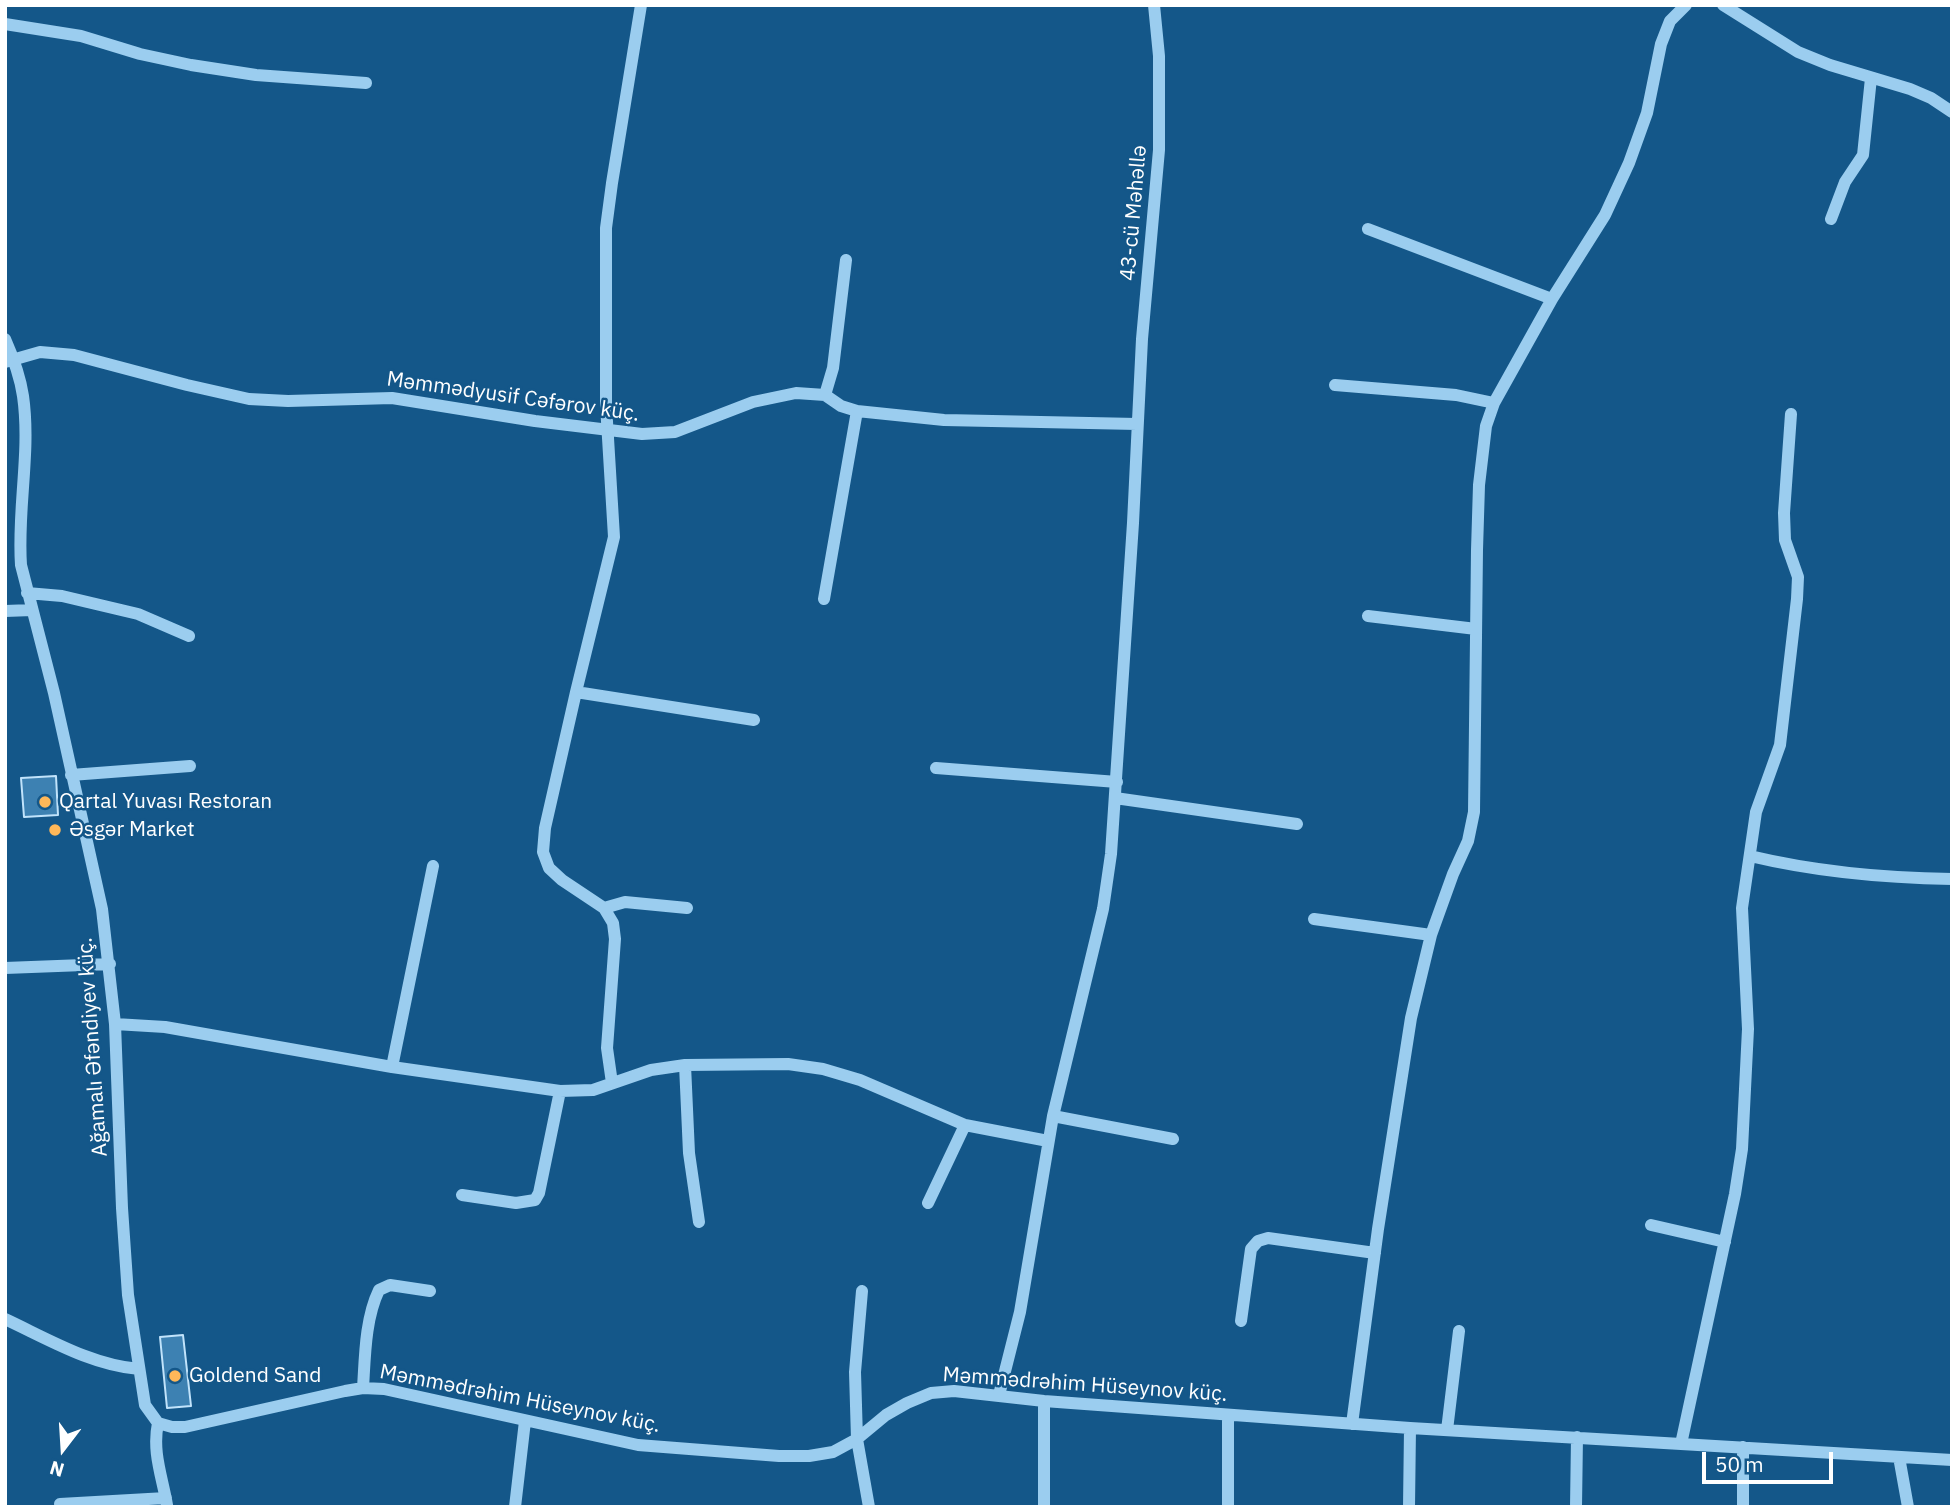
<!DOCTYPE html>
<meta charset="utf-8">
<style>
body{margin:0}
#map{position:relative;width:1957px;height:1512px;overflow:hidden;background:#145789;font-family:"IBM Plex Sans",sans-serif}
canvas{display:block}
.frame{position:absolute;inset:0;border:7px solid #fff;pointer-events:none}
.north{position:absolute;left:28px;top:1414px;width:70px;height:70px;-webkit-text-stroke:5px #145789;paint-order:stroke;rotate:197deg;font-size:19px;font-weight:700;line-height:28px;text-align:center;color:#fff}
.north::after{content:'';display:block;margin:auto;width:24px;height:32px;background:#fff;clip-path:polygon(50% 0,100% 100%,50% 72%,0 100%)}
.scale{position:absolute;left:1702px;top:1452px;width:131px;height:32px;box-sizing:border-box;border:4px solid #fff;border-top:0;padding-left:9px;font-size:21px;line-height:24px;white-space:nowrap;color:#fff;-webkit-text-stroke:5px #145789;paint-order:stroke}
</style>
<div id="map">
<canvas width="1957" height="1512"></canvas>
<div class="frame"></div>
<div class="north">N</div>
<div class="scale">50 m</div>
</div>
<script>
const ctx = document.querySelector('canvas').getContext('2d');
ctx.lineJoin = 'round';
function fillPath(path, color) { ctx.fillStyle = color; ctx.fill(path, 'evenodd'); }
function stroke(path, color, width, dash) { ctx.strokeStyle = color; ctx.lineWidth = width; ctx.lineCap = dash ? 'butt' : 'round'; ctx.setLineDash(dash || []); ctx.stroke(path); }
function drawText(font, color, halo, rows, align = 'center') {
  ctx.font = font + ' "IBM Plex Sans",sans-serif'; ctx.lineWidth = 5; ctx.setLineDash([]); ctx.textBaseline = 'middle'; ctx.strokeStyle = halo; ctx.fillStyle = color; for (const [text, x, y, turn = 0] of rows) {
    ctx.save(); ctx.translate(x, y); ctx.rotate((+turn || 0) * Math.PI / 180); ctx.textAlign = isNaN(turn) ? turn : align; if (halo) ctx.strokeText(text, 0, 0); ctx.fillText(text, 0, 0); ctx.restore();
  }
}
const building = new Path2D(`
 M 56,776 L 58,815 L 24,817 L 21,778 Z
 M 183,1335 L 191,1406 L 167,1408 L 160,1337 Z`);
fillPath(building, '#3d81b2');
stroke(building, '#c1e3fb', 2);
stroke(new Path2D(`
 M 1723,5 L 1798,52 L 1830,65 L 1910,89 L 1931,98 L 1952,112
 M 5,24 L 81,36 L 140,54 L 191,65 L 256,75 L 366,83
 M 1831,219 L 1845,182 L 1863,155 L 1871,78
 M 1368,229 L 1552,299
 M 5,339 C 13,357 20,376 23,396 C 31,452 17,509 21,565 L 54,693 L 102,909 L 115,1024 L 122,1208 L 128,1295 L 145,1405 L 158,1423 L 172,1427 L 185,1427 L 345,1391 L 363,1388 L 384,1389 L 638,1445 L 779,1456 L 809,1456 L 833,1452 L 857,1439 L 886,1415 L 907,1403 L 931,1393 L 954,1391 L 1044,1401 L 1410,1428 L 1952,1460
 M 5,362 L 40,352 L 74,355 L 187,385 L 249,399 L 288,401 L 392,398 L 535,421 L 642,434 L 675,432 L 753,402 L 796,393 L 825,395 L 841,406 L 857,411 L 944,420 L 1137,424
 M 1335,385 L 1456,395 L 1494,403
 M 825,395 L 833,368 L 846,260
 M 27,593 L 62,596 L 138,614 L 189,636
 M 824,599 L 857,411
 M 5,611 L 32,610
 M 1368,616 L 1476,629
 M 576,692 L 754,720
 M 936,768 L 1117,782
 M 71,775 L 190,766
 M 1115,798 L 1297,824
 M 1750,856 C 1817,872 1883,878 1952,879
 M 604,908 L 625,902 L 687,908
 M 1314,919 L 1431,935
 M 5,968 L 110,964
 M 115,1024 L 165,1027 L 392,1067 L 560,1091 L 593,1090 L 651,1070 L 685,1065 L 788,1064 L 823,1069 L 860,1080 L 965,1125 L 1048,1141
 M 685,1065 L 689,1153 L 699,1222
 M 392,1067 L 433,866
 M 612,1083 L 607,1048 L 615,939 L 613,923 L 604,908 L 562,880 L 549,868 L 543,852 L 545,828 L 576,692 L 614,537 L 606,405 L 606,228 L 612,183 L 641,5
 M 1053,1116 L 1173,1139
 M 462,1195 L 516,1203 L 535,1200 L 539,1193 L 560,1091
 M 928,1203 L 965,1125
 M 1651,1225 L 1725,1242
 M 862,1291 L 855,1372 L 857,1439 L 869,1507
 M 5,1319 C 48,1339 91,1365 139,1369
 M 1241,1321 L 1251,1249 L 1258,1241 L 1268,1238 L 1375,1253
 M 363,1388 C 365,1357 365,1319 379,1290 L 390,1285 L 430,1291
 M 999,1395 L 1020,1312 L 1053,1116 L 1103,909 L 1111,854 L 1133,523 L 1142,339 L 1159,150 L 1159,56 L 1154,5
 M 158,1423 C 152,1452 162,1476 167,1505
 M 1352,1424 L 1378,1229 L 1411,1018 L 1431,935 L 1453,874 L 1468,841 L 1474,812 L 1477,550 L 1479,485 L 1486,426 L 1494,403 L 1552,299 L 1605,215 L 1629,163 L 1647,113 L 1661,44 L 1670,21 L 1686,5
 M 1447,1430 L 1459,1331
 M 1681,1444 L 1735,1194 L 1742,1149 L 1748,1029 L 1742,908 L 1756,812 L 1780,745 L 1797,599 L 1798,577 L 1785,540 L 1784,513 L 1791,414
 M 1899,1457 L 1908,1507
 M 60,1504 L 166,1498
 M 515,1507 L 525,1421
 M 1044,1507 L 1044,1401
 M 1228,1507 L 1228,1415
 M 1409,1507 L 1410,1428
 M 1576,1507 L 1577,1437
 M 1743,1507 L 1743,1447`), '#9bcdef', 12);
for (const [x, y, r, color] of [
 [45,802,7,"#ffb859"],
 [55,830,7,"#ffb859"],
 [175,1376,7,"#ffb859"]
]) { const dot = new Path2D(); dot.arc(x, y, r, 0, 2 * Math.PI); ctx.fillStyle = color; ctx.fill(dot); stroke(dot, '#145789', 2.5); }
drawText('21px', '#fff', '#145789', [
 ["43-cü Məhəllə",1134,213,-85],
 ["Məmmədyusif Cəfərov küç.",513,397,8],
 ["Ağamalı Əfəndiyev küç.",93,1047,-94],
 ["Məmmədrəhim Hüseynov küç.",1085,1385,4],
 ["Məmmədrəhim Hüseynov küç.",520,1399,11]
]);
drawText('21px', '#fff', '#145789', [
 ["Qartal Yuvası Restoran",59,802],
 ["Əsgər Market",69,830],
 ["Goldend Sand",189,1376]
], 'left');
</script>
